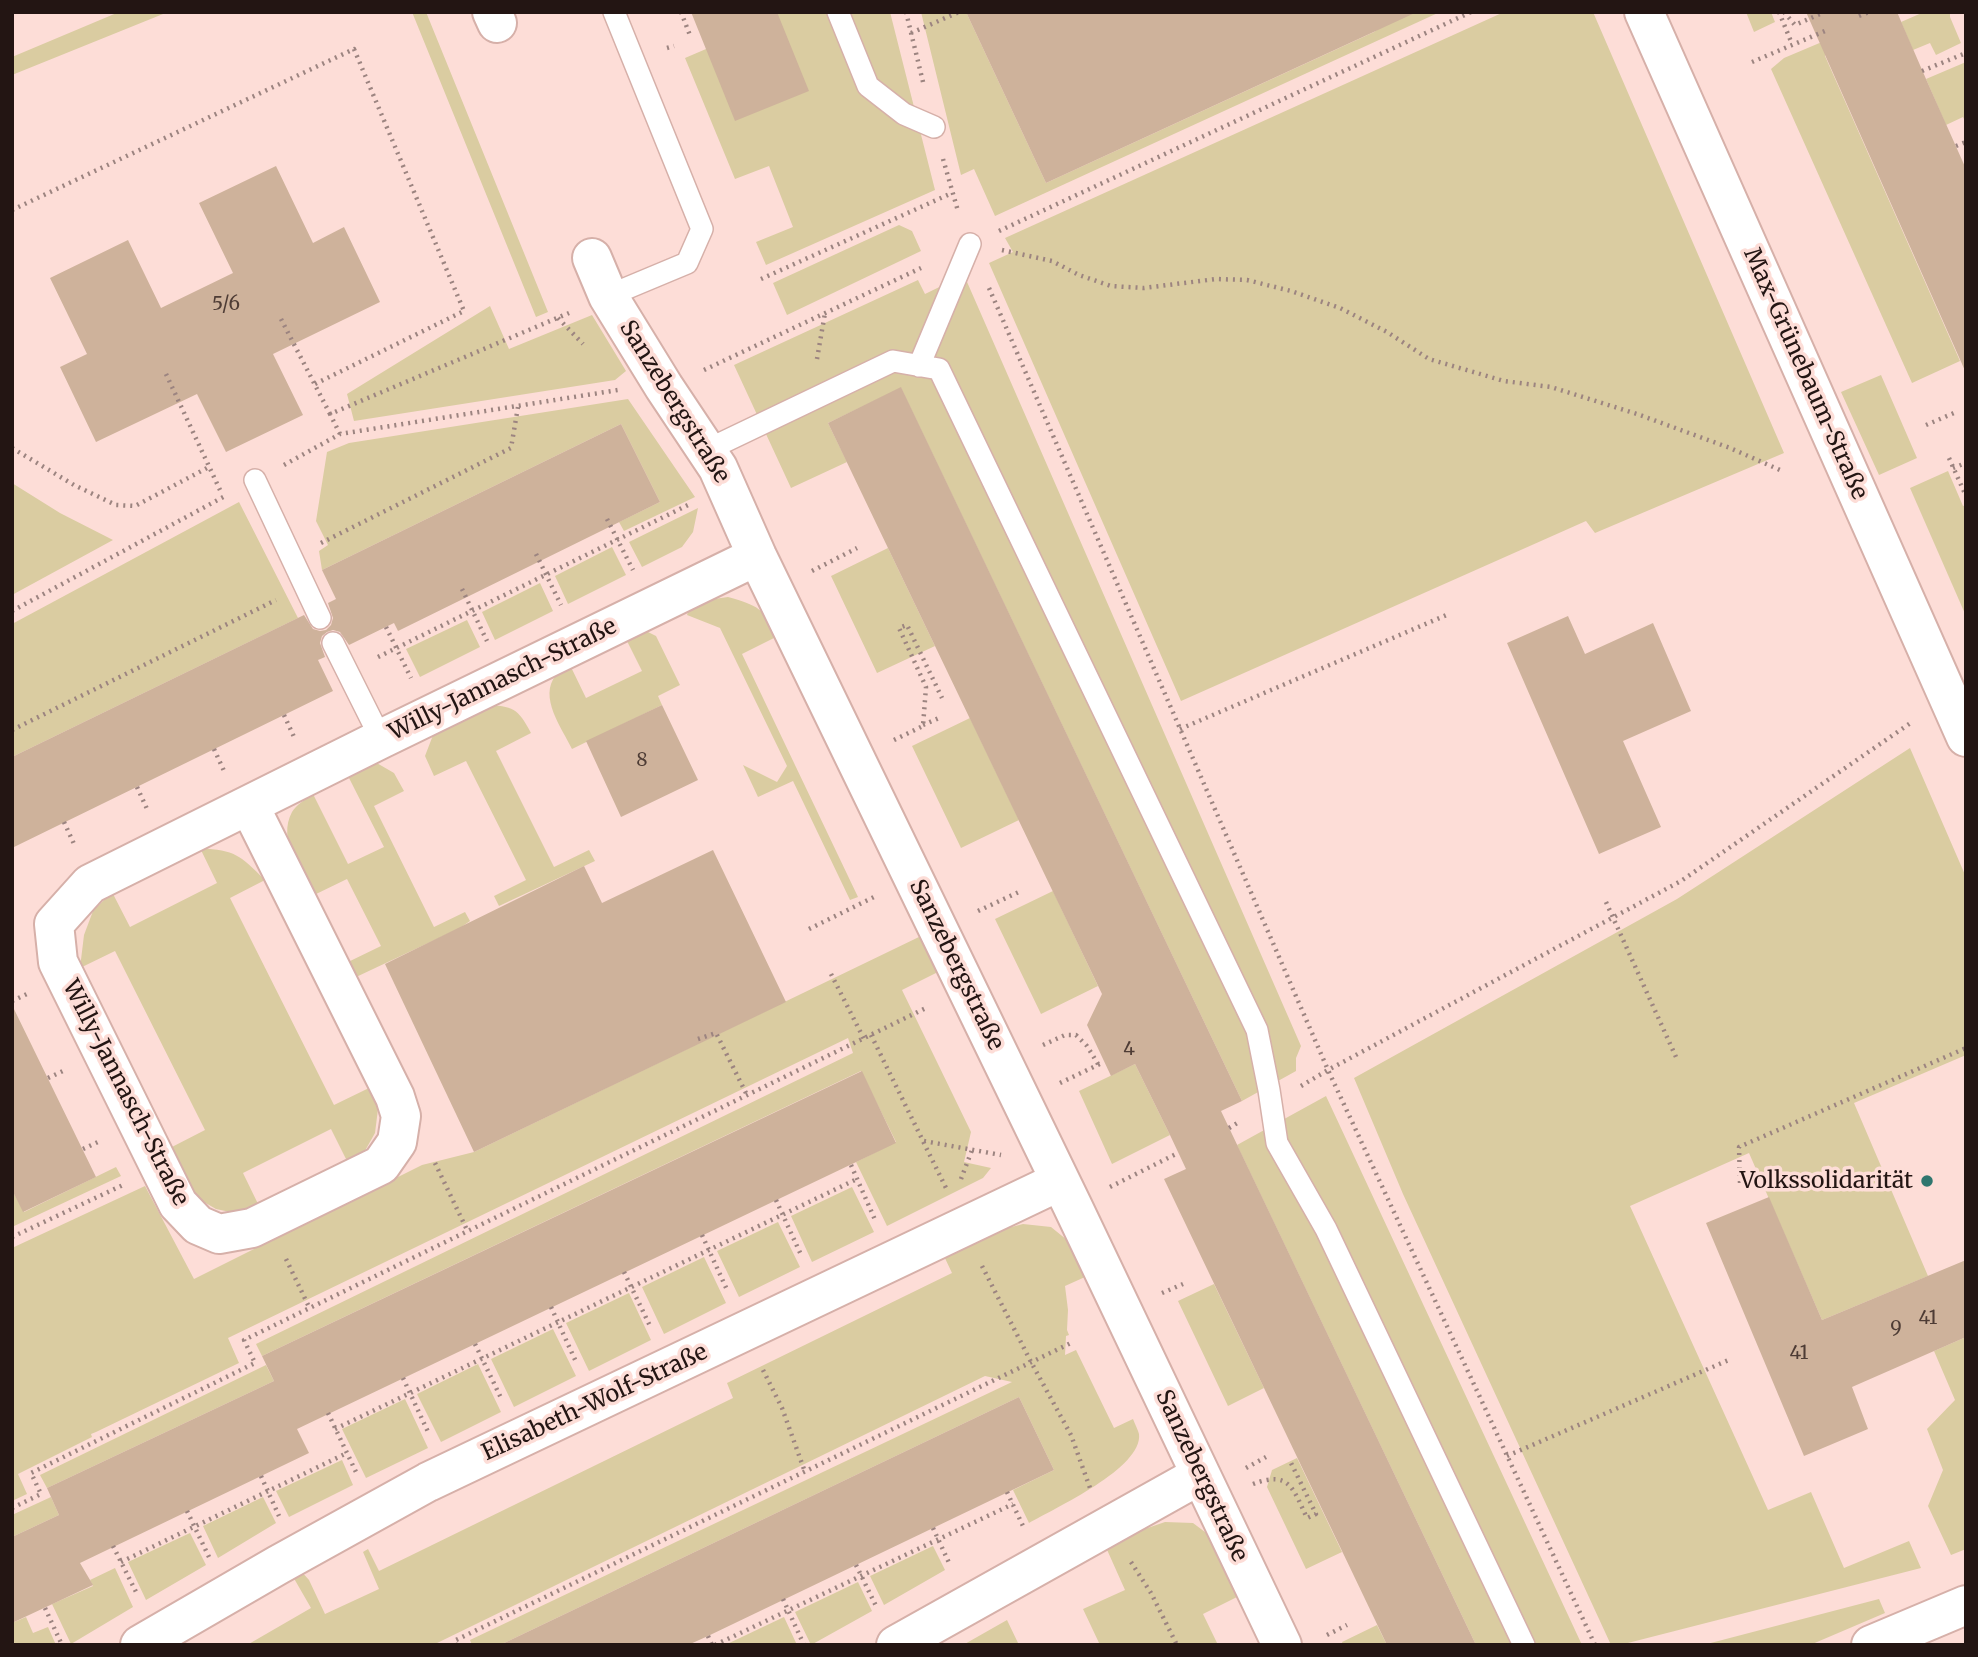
<!DOCTYPE html>
<meta charset="utf-8">
<style>
body{margin:0}
#map{position:relative;width:1978px;height:1657px;overflow:hidden;background:#fdddd7;font-family:Merriweather,serif}
canvas{display:block}
.frame{position:absolute;inset:0;border:14px solid #231513;pointer-events:none}
</style>
<div id="map">
<canvas width="1978" height="1657"></canvas>
<div class="frame"></div>
</div>
<script>
const ctx = document.querySelector('canvas').getContext('2d');
ctx.lineJoin = 'round';
function fillPath(path, color) { ctx.fillStyle = color; ctx.fill(path, 'evenodd'); }
function stroke(path, color, width, dash) { ctx.strokeStyle = color; ctx.lineWidth = width; ctx.lineCap = dash ? 'butt' : 'round'; ctx.setLineDash(dash || []); ctx.stroke(path); }
function drawText(font, color, halo, rows, align = 'center') {
  ctx.font = font + ' Merriweather,serif'; ctx.lineWidth = 7; ctx.setLineDash([]); ctx.textBaseline = 'middle'; ctx.strokeStyle = halo; ctx.fillStyle = color; for (const [text, x, y, turn = 0] of rows) {
    ctx.save(); ctx.translate(x, y); ctx.rotate((+turn || 0) * Math.PI / 180); ctx.textAlign = isNaN(turn) ? turn : align; if (halo) ctx.strokeText(text, 0, 0); ctx.fillText(text, 0, 0); ctx.restore();
  }
}
fillPath(new Path2D(`
 M 119,12 L 168,12 L 12,75 L 12,57 Z
 M 412,12 L 426,12 L 548,312 L 536,317 Z
 M 777,12 L 890,12 L 935,190 L 766,265 L 756,242 L 793,227 L 769,166 L 735,179 L 685,58 L 706,49 Z
 M 921,12 L 966,12 L 1046,183 L 1374,32 L 1402,12 L 1440,12 L 995,216 L 974,169 L 961,175 Z
 M 1504,12 L 1593,12 L 1784,453 L 1595,533 L 1586,521 L 1181,701 L 989,263 L 1013,252 L 1005,238 Z
 M 1746,12 L 1771,12 L 1775,22 L 1754,32 Z
 M 1924,12 L 1950,12 L 1950,17 L 1961,43 L 1936,55 L 1930,43 L 1913,50 L 1901,22 Z
 M 1829,39 L 1825,56 L 1960,361 L 1912,383 L 1771,69 L 1784,58 Z
 M 1966,62 L 1966,123 L 1963,117 L 1946,125 L 1926,79 Z
 M 899,225 L 912,231 L 921,251 L 787,315 L 773,283 Z
 M 964,275 L 1301,1046 L 1296,1058 L 1296,1071 L 1242,1101 L 901,388 L 828,423 L 847,462 L 791,488 L 734,365 L 918,280 L 925,294 Z
 M 490,306 L 509,349 L 592,315 L 626,371 L 615,380 L 354,421 L 347,394 Z
 M 1881,375 L 1917,458 L 1879,475 L 1841,392 Z
 M 628,399 L 695,497 L 624,531 L 619,522 L 660,502 L 621,424 L 322,570 L 319,551 L 328,545 L 316,521 L 327,452 L 349,443 Z
 M 1948,471 L 1963,506 L 1966,505 L 1966,616 L 1910,488 Z
 M 12,483 L 60,513 L 113,540 L 12,595 Z
 M 239,502 L 298,618 L 12,757 L 12,624 Z
 M 698,508 L 693,532 L 682,547 L 642,567 L 629,542 Z
 M 612,547 L 626,575 L 568,604 L 555,576 Z
 M 888,548 L 935,646 L 877,673 L 831,576 Z
 M 540,583 L 553,611 L 495,640 L 482,612 Z
 M 728,597 C 759,606 763,608 778,636 L 742,654 L 858,897 L 850,900 L 793,781 L 758,797 L 743,765 L 777,782 L 787,766 L 720,628 L 687,615 L 689,609 L 707,600 Z
 M 467,620 L 480,647 L 420,677 L 406,649 Z
 M 640,628 L 656,636 L 680,685 L 658,696 L 662,705 L 572,749 C 562,728 538,697 556,675 C 559,671 564,667 569,663 L 586,698 L 642,671 L 624,635 Z
 M 485,705 C 513,706 518,708 531,733 L 496,751 L 554,867 L 589,850 L 595,861 L 499,906 L 494,896 L 526,880 L 466,761 L 434,776 L 425,756 L 435,730 Z
 M 970,718 L 1019,820 L 961,848 L 912,746 Z
 M 1910,748 L 1966,877 L 1966,1055 L 1854,1103 L 1928,1276 L 1822,1320 L 1749,1153 L 1630,1206 L 1768,1510 L 1811,1492 L 1844,1568 L 1909,1541 L 1921,1568 L 1620,1645 L 1611,1645 L 1403,1194 L 1354,1078 L 1677,899 Z
 M 375,762 L 394,773 L 404,791 L 374,806 L 434,927 L 465,912 L 470,921 L 460,928 L 354,978 L 346,963 L 381,946 L 347,879 L 312,896 C 301,872 277,839 292,812 C 296,805 306,799 313,794 L 348,864 L 384,847 L 348,776 Z
 M 200,848 C 236,851 239,854 265,880 L 230,898 L 334,1105 L 369,1088 L 378,1109 L 375,1133 L 362,1156 L 348,1163 L 331,1129 L 243,1173 L 260,1208 L 235,1213 L 216,1209 L 197,1198 L 170,1148 L 205,1130 L 115,951 L 80,968 L 84,935 L 93,911 L 112,892 L 130,927 L 217,883 Z
 M 1053,891 L 1098,986 L 1041,1014 L 995,919 Z
 M 921,936 L 938,972 L 902,990 L 971,1132 L 964,1162 L 991,1168 L 983,1178 L 887,1226 L 856,1162 L 896,1142 L 861,1071 L 262,1356 L 256,1344 L 853,1053 L 848,1038 L 228,1338 L 239,1363 L 96,1432 L 91,1434 L 92,1437 L 18,1474 L 27,1494 L 12,1501 L 12,1248 L 145,1186 L 194,1279 L 422,1165 L 474,1152 Z
 M 1135,1064 L 1170,1135 L 1112,1164 L 1079,1091 Z
 M 1326,1096 L 1582,1645 L 1476,1645 L 1237,1145 Z
 M 116,1167 L 121,1176 L 12,1227 L 12,1190 L 24,1212 Z
 M 852,1187 L 874,1232 L 812,1262 L 791,1216 Z
 M 778,1222 L 800,1267 L 739,1297 L 717,1251 Z
 M 1023,1224 L 1051,1227 L 1072,1244 L 1085,1277 L 1065,1286 L 1068,1310 L 1067,1330 L 1069,1335 L 1066,1336 L 1065,1355 L 1076,1350 L 1114,1428 L 1133,1419 C 1135,1424 1138,1430 1139,1434 C 1143,1468 1055,1508 1029,1523 L 1013,1490 L 1054,1470 L 1019,1397 L 500,1645 L 472,1645 L 470,1640 L 1012,1382 L 985,1376 L 433,1645 L 247,1645 L 311,1608 L 292,1575 L 301,1571 L 309,1580 L 325,1614 L 379,1589 L 363,1552 L 368,1549 L 379,1571 L 733,1398 L 727,1383 L 952,1273 L 943,1254 L 996,1231 Z
 M 704,1257 L 726,1303 L 664,1334 L 642,1287 Z
 M 1214,1284 L 1264,1388 L 1228,1406 L 1178,1301 Z
 M 629,1293 L 651,1340 L 589,1371 L 566,1323 Z
 M 553,1329 L 576,1376 L 514,1407 L 491,1359 Z
 M 1966,1337 L 1966,1549 L 1951,1555 L 1928,1506 L 1943,1470 L 1927,1429 L 1955,1400 L 1934,1351 Z
 M 478,1364 L 501,1412 L 441,1442 L 417,1394 Z
 M 266,1365 L 274,1381 L 47,1488 L 40,1475 Z
 M 405,1399 L 428,1448 L 366,1478 L 342,1429 Z
 M 1297,1458 L 1342,1552 L 1306,1569 L 1267,1487 L 1272,1470 Z
 M 342,1460 L 353,1485 L 289,1517 L 276,1491 Z
 M 51,1497 L 59,1515 L 12,1537 L 12,1515 Z
 M 263,1497 L 276,1523 L 218,1558 L 203,1526 Z
 M 1165,1522 L 1193,1523 L 1213,1538 L 1239,1596 L 1203,1614 L 1218,1645 L 1100,1645 L 1083,1609 L 1125,1590 L 1104,1543 Z
 M 190,1533 L 206,1565 L 146,1600 L 128,1562 Z
 M 933,1546 L 945,1570 L 884,1605 L 870,1576 Z
 M 115,1568 L 133,1607 L 71,1644 L 52,1604 L 93,1586 L 90,1580 Z
 M 858,1582 L 872,1611 L 811,1645 L 795,1612 Z
 M 1879,1599 L 1885,1613 L 1810,1645 L 1703,1645 Z
 M 26,1617 L 33,1633 L 48,1627 L 56,1645 L 12,1645 L 12,1623 Z
 M 784,1617 L 797,1645 L 725,1645 Z
 M 1007,1620 L 1019,1645 L 963,1645 Z
 M 1377,1625 L 1387,1645 L 1343,1645 L 1342,1642 Z`), '#dacca1');
fillPath(new Path2D(`
 M 691,12 L 777,12 L 809,91 L 735,121 Z
 M 966,12 L 1417,12 L 1046,183 Z
 M 1806,12 L 1897,12 L 1926,79 L 1966,169 L 1966,373 Z
 M 276,166 L 313,243 L 344,227 L 380,302 L 273,354 L 303,415 L 226,452 L 197,394 L 96,442 L 60,367 L 87,354 L 50,278 L 128,240 L 161,308 L 233,273 L 199,203 Z
 M 901,387 L 1242,1101 L 1221,1111 L 1476,1645 L 1387,1645 L 1164,1179 L 1186,1169 L 1170,1135 L 1135,1064 L 1111,1076 L 1087,1025 L 1102,994 L 828,423 Z
 M 621,424 L 660,502 L 398,631 L 394,623 L 349,645 L 340,632 L 333,630 L 327,632 L 322,636 L 320,643 L 325,657 L 318,660 L 333,691 L 12,848 L 12,757 L 304,615 L 313,629 L 320,631 L 326,630 L 331,625 L 333,618 L 328,603 L 336,599 L 322,570 Z
 M 1568,616 L 1585,654 L 1653,623 L 1691,711 L 1623,741 L 1661,827 L 1599,854 L 1507,643 Z
 M 662,705 L 698,780 L 621,817 L 586,741 Z
 M 713,850 L 786,1002 L 474,1152 L 385,964 L 584,866 L 602,903 Z
 M 12,1005 L 96,1177 L 23,1212 L 12,1190 Z
 M 862,1071 L 896,1143 L 297,1429 L 309,1453 L 80,1563 L 93,1585 L 12,1623 L 12,1537 L 59,1515 L 47,1488 L 274,1381 L 262,1356 Z
 M 1769,1197 L 1822,1320 L 1966,1260 L 1966,1337 L 1852,1387 L 1868,1429 L 1804,1456 L 1706,1223 Z
 M 1019,1397 L 1054,1470 L 708,1636 L 688,1645 L 500,1645 Z`), '#ceb29b');
const service = new Path2D(`
 M 838,12 L 868,86 L 904,114 L 934,127
 M 608,296 L 687,263 L 702,229 L 614,12
 M 919,366 L 970,244
 M 707,450 L 893,361 L 939,369 L 1257,1030 L 1269,1090 L 1277,1143 L 1326,1229 L 1524,1645
 M 255,480 L 320,618
 M 333,643 L 381,739`);
const minor = new Path2D(`
 M 492,12 L 497,23
 M 1644,12 L 1966,737
 M 592,258 L 608,296 L 664,387 L 718,468 L 757,556 L 1072,1205 L 1282,1645
 M 249,805 L 395,1097 L 401,1116 L 397,1142 L 381,1165 L 252,1228 L 219,1234 L 198,1225 L 178,1204 L 58,962 L 54,924 L 90,884 L 381,739 L 757,556
 M 140,1645 L 278,1565 L 428,1482 L 1060,1181
 M 896,1645 L 1200,1475
 M 1871,1645 L 1966,1605`);
stroke(service, '#d6b0a9', 24);
stroke(minor, '#d6b0a9', 42);
stroke(new Path2D(`
 M 681,12 L 691,38
 M 906,12 L 924,86
 M 1779,12 L 1792,44
 M 1784,12 L 1795,25 L 1820,14
 M 1859,16 L 1869,12
 M 911,33 L 959,12
 M 667,48 L 674,46
 M 1752,62 L 1825,31
 M 1922,71 L 1966,53
 M 1956,146 L 1966,142
 M 943,159 L 958,211
 M 12,210 L 354,49 L 464,311 L 315,384
 M 999,231 L 1471,12
 M 1002,250 L 1052,261 L 1079,275 L 1111,286 L 1144,288 L 1216,279 L 1247,280 L 1291,291 L 1340,308 L 1387,332 L 1429,359 L 1504,381 L 1551,387 L 1637,414 L 1730,448 L 1780,470
 M 761,279 L 952,193
 M 989,288 L 1328,1070 L 1595,1645
 M 558,318 L 583,344
 M 281,319 L 330,414
 M 817,359 L 825,313
 M 704,370 L 921,268
 M 166,374 L 220,490
 M 1926,425 L 1954,413
 M 340,434 L 330,414 L 569,313
 M 12,448 L 74,485 L 116,505 L 135,506 L 209,467
 M 1949,458 L 1966,496
 M 284,465 L 340,434 L 618,390
 M 1953,468 L 1966,463
 M 607,519 L 633,570
 M 321,543 L 511,448 L 518,407
 M 536,554 L 561,605
 M 812,571 L 857,548
 M 462,589 L 487,641
 M 12,611 L 227,495
 M 386,627 L 411,678
 M 378,657 L 688,505
 M 284,715 L 294,737
 M 923,725 L 939,718
 M 1180,729 L 1449,614
 M 12,730 L 276,600
 M 894,740 L 923,726 L 926,687 L 899,628 L 907,625 L 942,698
 M 214,749 L 224,771
 M 137,787 L 147,809
 M 64,822 L 74,844
 M 1606,902 L 1676,1057
 M 978,911 L 1021,891
 M 809,929 L 874,897
 M 831,974 L 864,1039
 M 12,1001 L 27,994
 M 871,1035 L 946,1188
 M 698,1039 L 716,1033 L 747,1095
 M 1043,1045 L 1065,1035 L 1076,1035 L 1087,1046 L 1098,1064
 M 48,1078 L 63,1071
 M 1060,1083 L 1104,1062
 M 1301,1086 L 1328,1070 L 1681,881 L 1912,722
 M 1229,1128 L 1239,1122
 M 924,1141 L 1001,1155
 M 83,1149 L 98,1142
 M 435,1163 L 468,1232
 M 851,1165 L 876,1222
 M 961,1179 L 972,1150
 M 1740,1183 L 1739,1147 L 1966,1048
 M 1110,1187 L 1178,1153
 M 776,1200 L 802,1257
 M 702,1235 L 728,1292
 M 12,1237 L 123,1185
 M 286,1259 L 310,1309
 M 982,1266 L 1031,1362 L 1071,1435 L 1090,1488
 M 624,1272 L 651,1328
 M 1162,1293 L 1183,1284
 M 551,1307 L 577,1364
 M 475,1344 L 502,1400
 M 763,1370 L 782,1408 L 805,1472
 M 403,1378 L 429,1434
 M 328,1413 L 356,1472
 M 335,1429 L 857,1179
 M 1507,1456 L 1731,1359
 M 1246,1468 L 1266,1457
 M 261,1476 L 279,1516
 M 1253,1484 C 1290,1470 1293,1489 1307,1518 L 1316,1514 L 1290,1461
 M 1007,1492 L 1023,1526
 M 12,1508 L 41,1494 L 31,1473 L 255,1363 L 244,1340 L 928,1007
 M 187,1511 L 209,1557
 M 933,1528 L 950,1565
 M 113,1546 L 138,1596
 M 121,1562 L 347,1453
 M 1131,1562 L 1151,1593 L 1177,1645
 M 856,1565 L 877,1608
 M 783,1599 L 804,1645
 M 45,1608 L 62,1645
 M 1327,1635 L 1347,1625
 M 708,1636 L 712,1645
 M 456,1645 L 454,1641 L 1073,1342
 M 715,1645 L 1013,1504`), '#9c8480', 4.5, [2, 5]);
stroke(service, '#fff', 21);
stroke(minor, '#fff', 38);
for (const [x, y, r, color] of [
 [1927,1181,7,"#2f766e"]
]) { const dot = new Path2D(); dot.arc(x, y, r, 0, 2 * Math.PI); ctx.fillStyle = color; ctx.fill(dot); stroke(dot, '#fdddd7', 2.5); }
drawText('19px', '#4e3c35', null, [
 ["5/6",226,305],
 ["8",642,761],
 ["4",1129,1050],
 ["41",1928,1319],
 ["9",1896,1329],
 ["41",1799,1354]
]);
drawText('23px', '#231513', '#fdddd7', [
 ["Max-Grünebaum-Straße",1805,374,66],
 ["Sanzebergstraße",674,402,58],
 ["Willy-Jannasch-Straße",503,680,-26],
 ["Sanzebergstraße",956,965,64],
 ["Willy-Jannasch-Straße",125,1093,63],
 ["Elisabeth-Wolf-Straße",595,1403,-25],
 ["Sanzebergstraße",1201,1476,65]
]);
drawText('23px', '#231513', '#fdddd7', [
 ["Volkssolidarität",1913,1181]
], 'right');
</script>
